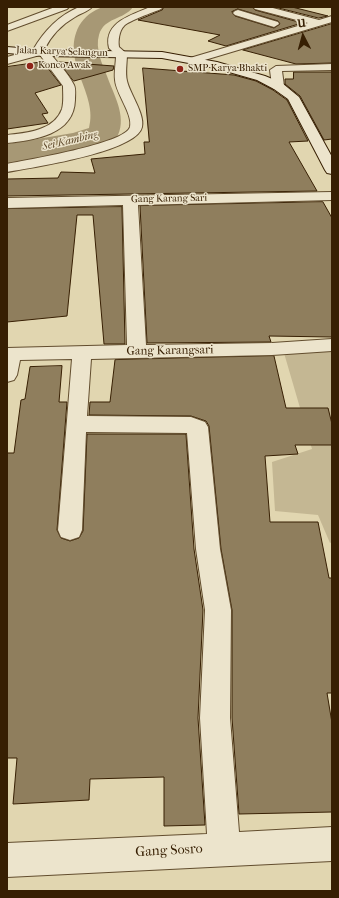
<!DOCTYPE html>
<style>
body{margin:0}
#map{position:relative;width:339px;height:898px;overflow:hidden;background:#e1d6b0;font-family:"IM FELL French Canon",serif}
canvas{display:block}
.frame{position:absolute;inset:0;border:8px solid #371f03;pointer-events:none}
.north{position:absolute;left:283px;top:16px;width:40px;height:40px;-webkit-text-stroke:3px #ece4cc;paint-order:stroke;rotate:354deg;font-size:11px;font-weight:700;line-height:16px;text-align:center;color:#371f03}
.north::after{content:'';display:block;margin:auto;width:14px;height:18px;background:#371f03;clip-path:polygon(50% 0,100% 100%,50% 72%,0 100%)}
</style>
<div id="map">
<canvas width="339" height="898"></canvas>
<div class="frame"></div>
<div class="north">U</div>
</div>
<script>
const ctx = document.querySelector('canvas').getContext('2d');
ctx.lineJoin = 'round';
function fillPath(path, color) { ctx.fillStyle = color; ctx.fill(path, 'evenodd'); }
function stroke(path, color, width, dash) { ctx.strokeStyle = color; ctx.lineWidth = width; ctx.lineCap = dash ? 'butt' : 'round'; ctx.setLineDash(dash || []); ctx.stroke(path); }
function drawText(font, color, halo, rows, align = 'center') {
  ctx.font = font + ' "IM FELL French Canon",serif'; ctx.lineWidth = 3; ctx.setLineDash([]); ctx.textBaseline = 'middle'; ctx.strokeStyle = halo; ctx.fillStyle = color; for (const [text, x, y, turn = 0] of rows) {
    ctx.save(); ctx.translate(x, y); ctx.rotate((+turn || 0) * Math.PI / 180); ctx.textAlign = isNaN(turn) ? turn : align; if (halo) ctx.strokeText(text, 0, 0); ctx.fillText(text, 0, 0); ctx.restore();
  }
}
fillPath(new Path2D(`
 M 332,350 L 332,542 L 330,543 L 318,515 L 275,511 L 272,462 L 312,449 L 284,353 Z`), '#c4b793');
fillPath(new Path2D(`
 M 103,7 L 133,7 C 124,20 104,17 99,35 C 95,48 102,64 107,76 C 113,93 127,116 118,135 C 110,150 26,160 7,164 L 7,144 L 73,133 L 89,128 C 99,94 60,62 79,26 C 85,16 92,11 103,7 Z`), '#a79875');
const building = new Path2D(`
 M 164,7 L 252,7 L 255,10 L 302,23 L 226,46 L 208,41 L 220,35 L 138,20 L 162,10 ZM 238,9 L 278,21 L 280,24 L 274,28 L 235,16 L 232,12 Z
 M 275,7 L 292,7 L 328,16 L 319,18 Z
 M 332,24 L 332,63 L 296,64 L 243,50 Z
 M 43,62 L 61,85 L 35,93 L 48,113 L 42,114 L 48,123 L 7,129 L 7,67 Z
 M 59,62 L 114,66 L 113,70 L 74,81 Z
 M 143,68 L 234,75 L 256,81 L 273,90 L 287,100 L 308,141 L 289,142 L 317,191 L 7,196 L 7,179 L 58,178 L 61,172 L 95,173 L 91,159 L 145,154 L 144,142 L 149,142 Z
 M 294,72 L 332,72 L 332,139 L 324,140 L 300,96 L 285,84 L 285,79 L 293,79 Z
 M 323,202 L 332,218 L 332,337 L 269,336 L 271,342 L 147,343 L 140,206 Z
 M 122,207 L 125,344 L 104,344 L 93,215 L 77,215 L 67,316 L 7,322 L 7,209 Z
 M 274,356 L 286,408 L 328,408 L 332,424 L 332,445 L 295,445 L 298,454 L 265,456 L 270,522 L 318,522 L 329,578 L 332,578 L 332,693 L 327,693 L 332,723 L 332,812 L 239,814 L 232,718 L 232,610 L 221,549 L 209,426 L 206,421 L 191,416 L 89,415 L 90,402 L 110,402 L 115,360 Z
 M 62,366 L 59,402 L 67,402 L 57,530 L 61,538 L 70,541 L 79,538 L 83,531 L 87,434 L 186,434 L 194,549 L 203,610 L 198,718 L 205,825 L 164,826 L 164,777 L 90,779 L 89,800 L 13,804 L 17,758 L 7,758 L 7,453 L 14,453 L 21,400 L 25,399 L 30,367 Z`);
fillPath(building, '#8f7e5d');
stroke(building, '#371f03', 1);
const minor = new Path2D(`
 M 55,7 L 69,7 L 67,9 L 7,31 L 7,25 Z
 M 79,7 L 92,7 C 88,12 80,13 75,17 C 61,25 51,36 44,50 L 48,51 C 56,61 68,73 74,85 C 76,89 75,95 75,100 C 74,135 34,140 7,143 L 7,135 C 26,133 54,131 62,109 C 64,102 63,93 63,86 L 40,55 L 7,64 L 7,57 L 33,50 C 44,31 58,16 79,7 Z
 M 150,7 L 163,7 L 161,9 C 154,12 128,21 124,26 C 119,31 118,41 119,47 L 127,54 C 127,62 125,73 127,81 C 130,94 145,114 142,127 C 137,152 30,168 7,172 L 7,164 C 25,160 125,144 130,127 C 133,114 116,94 115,80 C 114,72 116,63 116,55 L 109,48 C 103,22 132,15 150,7 Z
 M 253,7 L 269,7 L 319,20 L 332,16 L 332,22 L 198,62 L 190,62 L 188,60 L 190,58 L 308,23 L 255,9 Z
 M 238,10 L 278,22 L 279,24 L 274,27 L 235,15 L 233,13 L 235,11 Z
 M 332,64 L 332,70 L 282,71 L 284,86 L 282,89 L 274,89 L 272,86 L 270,70 L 276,66 Z
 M 332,192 L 332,200 L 138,205 L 146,345 L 272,343 L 332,339 L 332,351 L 272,355 L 91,359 L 87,416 L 191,417 L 205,422 L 208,427 L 220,549 L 231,610 L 230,718 L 239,832 L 332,827 L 332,861 L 7,877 L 7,843 L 207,834 L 200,718 L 205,610 L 196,549 L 187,433 L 86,432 L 82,530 L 79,537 L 70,540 L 61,537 L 58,530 L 72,359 L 20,360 L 17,375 L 14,380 L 7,382 L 7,348 L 127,345 L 123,205 L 7,208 L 7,198 Z`);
const secondary = new Path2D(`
 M 7,47 L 44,50 L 162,52 L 217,62 L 265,76 L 282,83 L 299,97 L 332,157 L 332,174 L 327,173 L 325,170 L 288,99 L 274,89 L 257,80 L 215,68 L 162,58 L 44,56 L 7,53 Z`);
stroke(minor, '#624d2e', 2);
stroke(secondary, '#371f03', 2);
fillPath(minor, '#ece4cc');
fillPath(secondary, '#ece4cc');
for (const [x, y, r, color] of [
 [30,66,4,"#8f2418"],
 [180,69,4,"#8f2418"]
]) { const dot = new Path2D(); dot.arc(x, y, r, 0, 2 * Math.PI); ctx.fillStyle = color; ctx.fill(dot); stroke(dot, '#ece4cc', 1.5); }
drawText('10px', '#371f03', '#ece4cc', [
 ["Jalan Karya Selangun",62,52,2],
 ["Gang Karang Sari",169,199,-1]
]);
drawText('10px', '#371f03', '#ece4cc', [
 ["Konco Awak",38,66],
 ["SMP Karya Bhakti",188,69]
], 'left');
drawText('italic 11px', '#5e492b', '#ece4cc', [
 ["Sei Kambing",70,141,-13]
]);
drawText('12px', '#371f03', '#ece4cc', [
 ["Gang Karangsari",170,351,-1]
]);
drawText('14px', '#371f03', '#ece4cc', [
 ["Gang Sosro",169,851,-3]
]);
</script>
